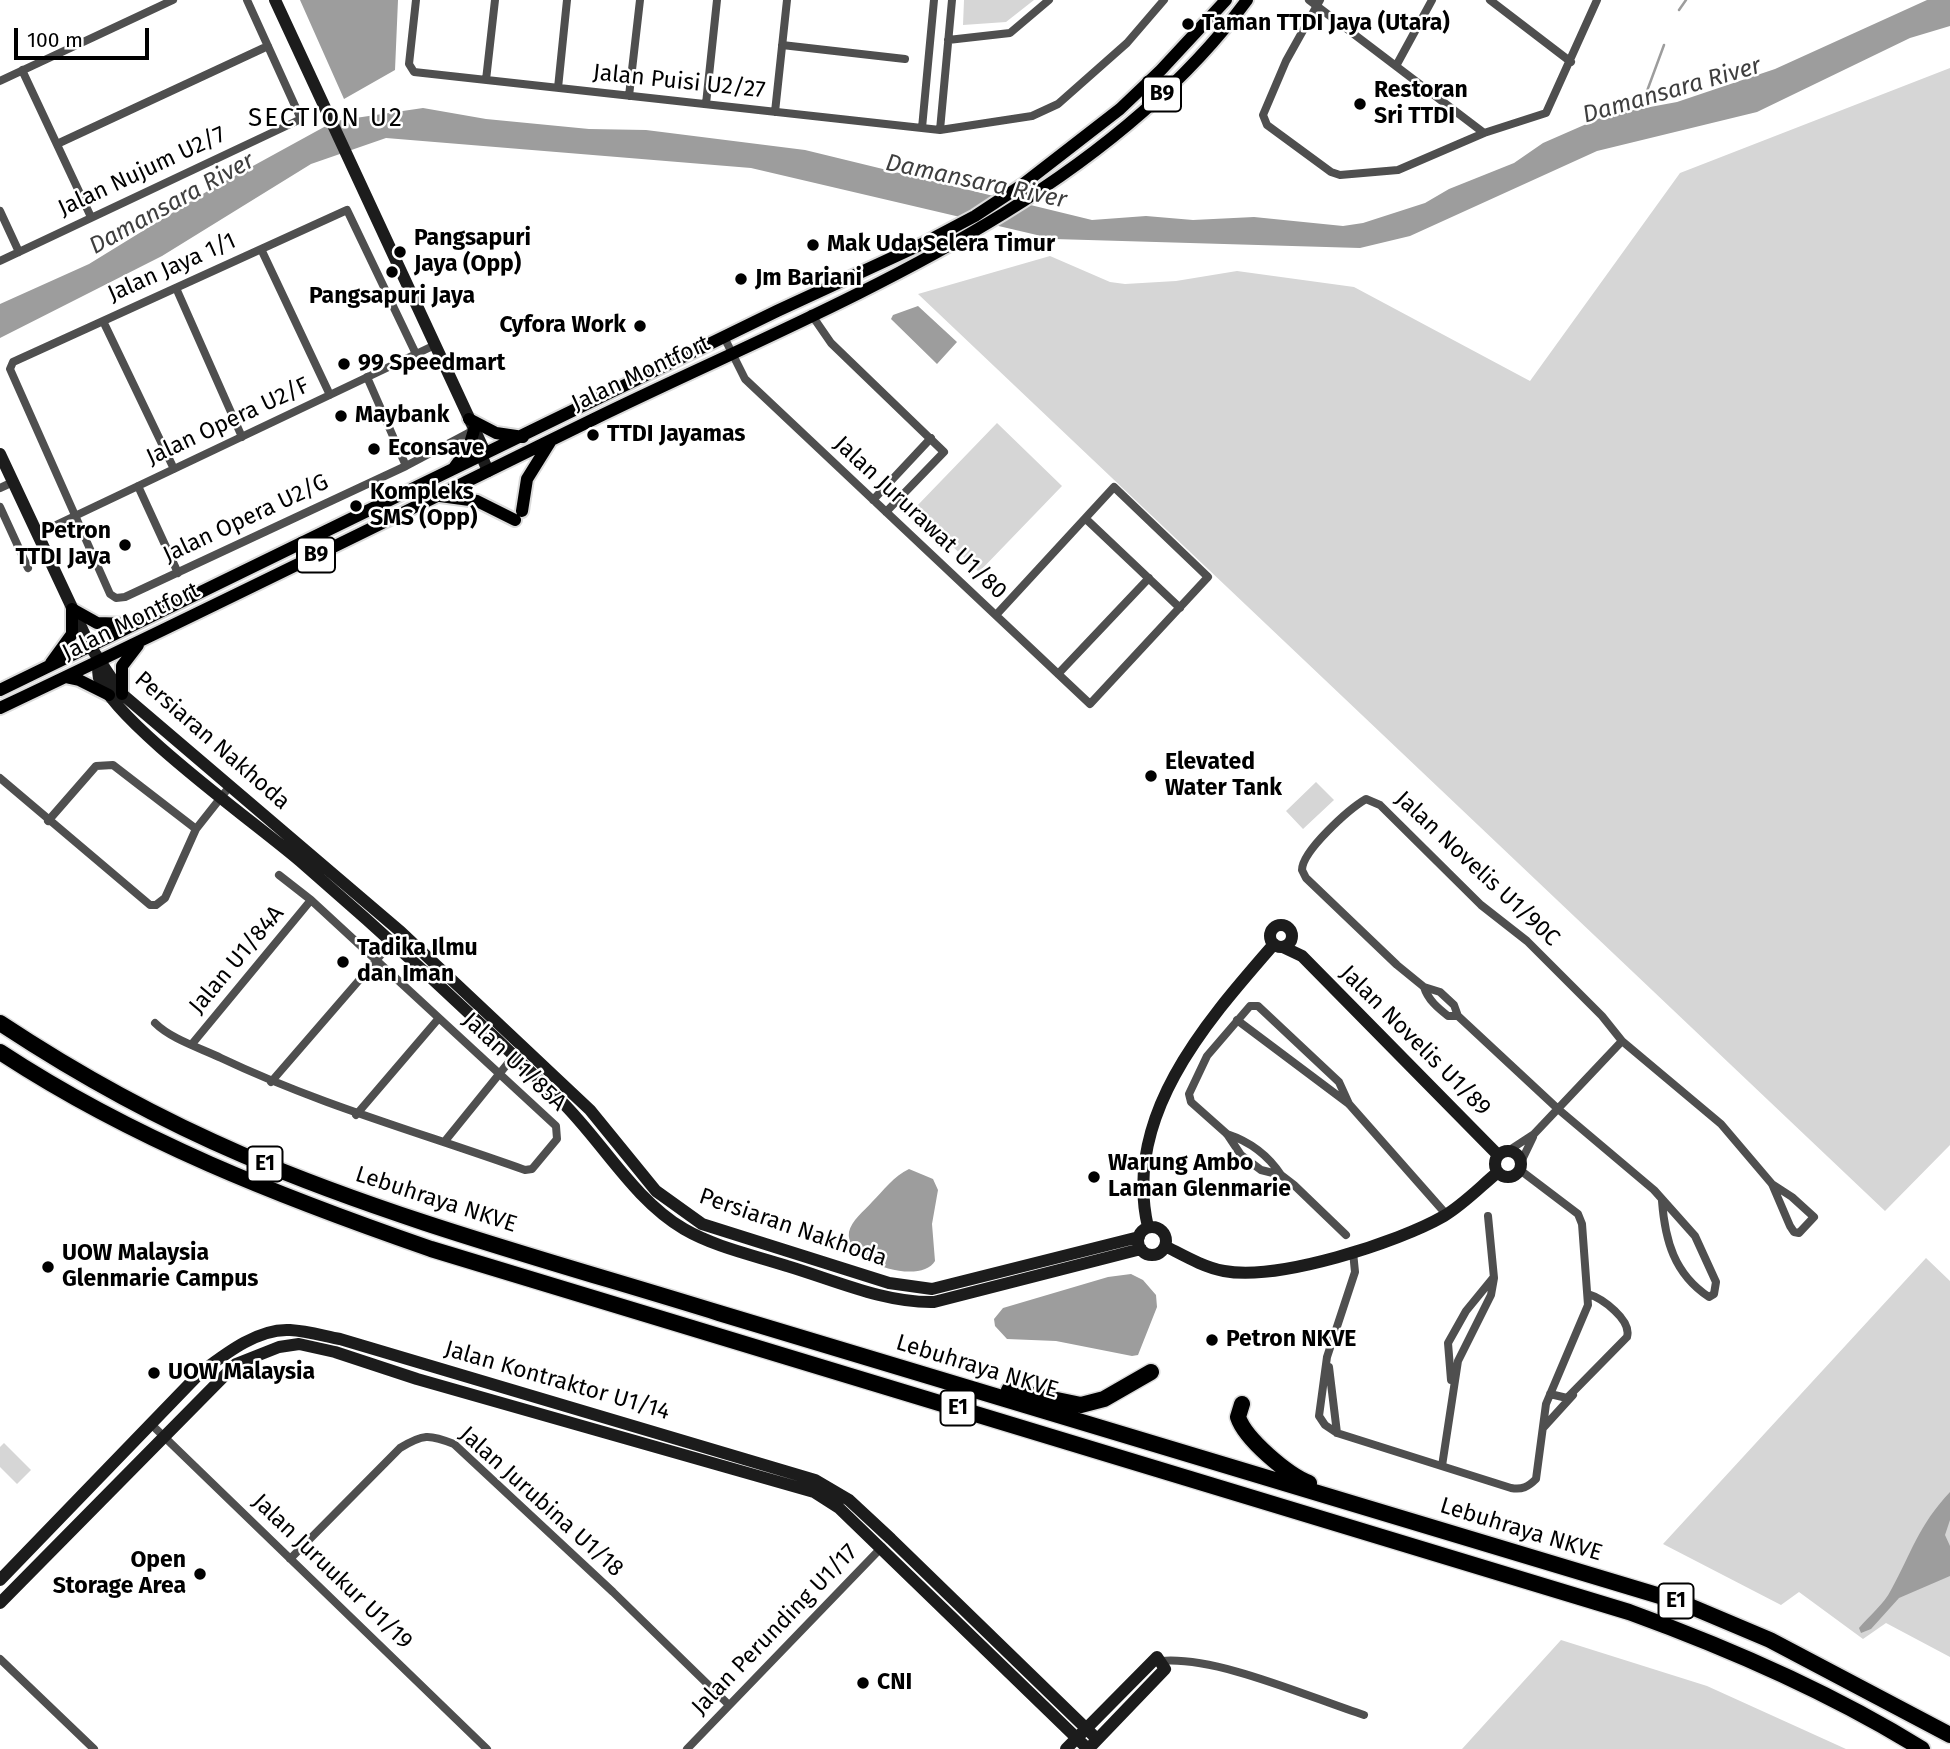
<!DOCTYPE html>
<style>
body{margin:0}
#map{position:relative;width:1950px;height:1749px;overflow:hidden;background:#fff;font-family:"Fira Sans",sans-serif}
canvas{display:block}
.scale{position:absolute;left:14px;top:28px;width:135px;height:32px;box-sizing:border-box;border:4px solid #000;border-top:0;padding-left:9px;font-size:21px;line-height:24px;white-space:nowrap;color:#000;-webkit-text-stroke:5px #fff;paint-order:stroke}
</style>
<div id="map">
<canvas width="1950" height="1749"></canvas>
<div class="scale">100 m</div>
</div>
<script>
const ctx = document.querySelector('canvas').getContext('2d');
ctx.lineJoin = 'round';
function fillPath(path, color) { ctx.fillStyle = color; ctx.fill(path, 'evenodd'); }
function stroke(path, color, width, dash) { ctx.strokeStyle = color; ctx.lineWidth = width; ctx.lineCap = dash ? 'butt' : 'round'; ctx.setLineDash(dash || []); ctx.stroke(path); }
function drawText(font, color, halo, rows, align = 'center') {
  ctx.font = font + ' "Fira Sans",sans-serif'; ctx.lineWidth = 5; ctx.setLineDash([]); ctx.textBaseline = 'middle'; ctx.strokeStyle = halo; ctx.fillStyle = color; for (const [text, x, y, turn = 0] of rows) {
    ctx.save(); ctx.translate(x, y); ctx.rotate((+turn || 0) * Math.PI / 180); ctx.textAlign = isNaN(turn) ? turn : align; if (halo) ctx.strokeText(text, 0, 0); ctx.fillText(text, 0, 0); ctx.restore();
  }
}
fillPath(new Path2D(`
 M 964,0 L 1034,0 L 1006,22 L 963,25 Z
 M 1950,68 L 1950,1145 L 1885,1211 L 918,294 L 1050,256 L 1110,282 L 1125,284 L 1176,281 L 1237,271 L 1354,287 L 1530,381 L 1680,173 Z
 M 997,423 L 1062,486 L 979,572 L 914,509 Z
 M 1316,782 L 1334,800 L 1303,829 L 1286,811 Z
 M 1926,1258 L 1950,1281 L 1950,1657 L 1886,1623 L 1863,1639 L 1799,1592 L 1781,1605 L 1663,1544 Z
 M 4,1443 L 31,1470 L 17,1484 L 0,1467 L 0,1447 Z
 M 1561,1640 L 1707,1686 L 1846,1749 L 1462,1749 Z`), '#d6d6d6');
fillPath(new Path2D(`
 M 300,0 L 398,0 L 395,70 L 344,99 Z
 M 1927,0 L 1950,0 L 1950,26 L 1910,38 L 1757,112 L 1597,151 L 1410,236 L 1360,248 L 1054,239 L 751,168 L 386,138 L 311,164 L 162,256 L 0,338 L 0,304 L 89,264 L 211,189 L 335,121 L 423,108 L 486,119 L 589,129 L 646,130 L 805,150 L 1092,220 L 1146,216 L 1193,220 L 1254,217 L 1343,226 L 1363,223 L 1425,203 L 1449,189 L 1514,163 L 1543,143 L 1607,115 L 1677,102 L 1775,69 Z
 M 918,306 L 957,342 L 937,364 L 891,319 L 893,315 Z
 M 909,1169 L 933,1179 L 938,1190 L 932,1224 L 935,1261 C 921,1286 844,1263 849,1232 C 851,1221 864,1211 872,1202 C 883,1191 894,1176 909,1169 Z
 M 1131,1274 L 1143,1280 L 1156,1295 L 1157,1307 L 1138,1355 L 1132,1356 L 1056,1341 L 1007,1339 L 995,1326 L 994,1319 L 1003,1308 L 1108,1277 Z
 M 1950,1492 L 1950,1520 L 1945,1535 L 1950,1546 L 1950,1576 L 1899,1598 L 1871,1629 L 1861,1633 L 1859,1628 C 1869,1616 1884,1604 1891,1590 C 1912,1552 1918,1526 1950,1492 Z`), '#9d9d9d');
stroke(new Path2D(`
 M 1679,10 L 1686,0
 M 1640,110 L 1664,45`), '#9d9d9d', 2.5);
const primary = new Path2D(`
 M 469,419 L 496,433 L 523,437
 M 454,468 L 469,447 L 474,430
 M 440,496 L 477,501 L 515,520
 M 522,511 L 527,479 L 550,442
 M 72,609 L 97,623 L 131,624
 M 51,663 L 72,634 L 72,609
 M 65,677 L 79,680 L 109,695
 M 0,690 L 777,311 L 922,244 L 975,216 L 1022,185 L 1120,109 L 1161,70 L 1226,0
 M 122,694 L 122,666 L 138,645
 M 0,708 C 199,614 396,516 594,419 C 819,309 1093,209 1247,0`);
const highway = new Path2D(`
 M 0,1023 C 77,1074 159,1119 243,1155 C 397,1221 561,1264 719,1313 C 1039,1412 1360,1505 1680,1602 L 1770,1640 L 1950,1735
 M 0,1052 C 134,1140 281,1197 431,1249 L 1629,1612 C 1731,1649 1830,1692 1922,1749
 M 1009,1390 L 1081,1405 L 1104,1399 L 1151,1372
 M 1242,1404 L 1238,1417 C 1245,1439 1288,1475 1309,1483`);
stroke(primary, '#dbdbdb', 16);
stroke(highway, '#dbdbdb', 19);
stroke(new Path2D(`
 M 416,0 L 409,64 L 414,72 L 940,130 L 1032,116 L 1058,104 L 1127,43 L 1164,0
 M 1309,0 L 1484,133
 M 1320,0 L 1286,61 L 1263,115 L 1267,125 L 1331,172 L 1340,175 L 1398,170 L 1484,133 L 1546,113 L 1597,0
 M 1490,0 L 1571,62
 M 948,40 L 1010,33 L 1049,0
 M 782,45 L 905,59
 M 1396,66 L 1432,0
 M 22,70 L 91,217
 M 486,80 L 495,0
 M 0,81 L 173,0
 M 558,88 L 567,0
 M 629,96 L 640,0
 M 706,104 L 717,0
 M 775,112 L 787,0
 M 922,128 L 934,0
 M 940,130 L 952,0
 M 57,144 L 268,46
 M 0,211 L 19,252
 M 261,249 L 330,395
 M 0,261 L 301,119 L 247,0
 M 176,288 L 242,437
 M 811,314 L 831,343 L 944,452 L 886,512
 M 103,321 L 174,469
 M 724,337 L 745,379 L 1090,704 L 1208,577 L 1114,487 L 996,615
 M 416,354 L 347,210 L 13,362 L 10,369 L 110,594 L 116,598 L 125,597 L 406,466 L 474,430
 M 367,377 L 406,466
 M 138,486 L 178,573
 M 0,488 L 13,482
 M 873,500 L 931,438
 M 0,507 L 28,568
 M 1086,519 L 1180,608
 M 37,534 L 435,345
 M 1058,674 L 1149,578
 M 0,778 L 150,905 L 156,905 L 165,898 L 196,829 L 230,786
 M 48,821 L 96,766 L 113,765 L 196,829
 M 1424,987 C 1428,1000 1438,1008 1448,1016 L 1458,1016
 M 1237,1020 L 1349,1104 L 1446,1214
 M 155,1023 C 171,1039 200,1048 221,1058 C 320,1105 422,1133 525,1170 L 532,1169 L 557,1139 L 556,1126 L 311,900 L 279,875
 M 192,1044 L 311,900
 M 271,1082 L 393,941
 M 356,1115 L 439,1018
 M 1227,1134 C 1251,1142 1268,1155 1281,1175
 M 445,1141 L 513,1057
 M 1508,1151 L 1534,1134 L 1622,1041
 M 1521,1162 L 1533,1137
 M 1662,1201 C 1665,1240 1674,1274 1709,1297 L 1714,1294 L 1716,1282 L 1695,1236 L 1654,1190 L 1558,1109 L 1458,1016 L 1454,1005 L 1440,992 L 1424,987 L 1397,965 L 1306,878 L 1302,870 C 1302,851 1349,809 1366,799 L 1380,805 L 1481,905 L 1527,941 L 1602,1016 L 1622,1041 L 1721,1124 L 1772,1184 L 1790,1226 L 1794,1232 L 1799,1233 L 1814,1217 L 1792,1197 L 1772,1184
 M 1346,1235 L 1294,1185 L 1281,1175 L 1261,1170 L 1241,1155 L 1227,1134 L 1191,1102 L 1189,1094 L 1207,1056 L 1250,1006 L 1258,1006 L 1339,1082 L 1349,1104
 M 1353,1252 L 1355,1272 L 1327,1357 L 1319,1416 L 1325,1425 L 1337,1433 L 1511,1488 C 1522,1490 1528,1487 1536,1479 L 1546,1404 L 1588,1305 L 1582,1224 L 1578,1214 L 1520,1170
 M 1329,1367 L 1337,1433
 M 1451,1380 L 1448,1343 L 1466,1311 L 1493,1278
 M 1550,1394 L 1567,1398 L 1627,1337 C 1632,1320 1602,1298 1588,1294
 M 150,1423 L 487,1749
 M 1543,1428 L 1573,1395
 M 1442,1466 L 1458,1361 L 1491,1295 L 1494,1278 L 1488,1216
 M 290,1559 L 400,1448 C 423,1434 429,1434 454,1444 L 613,1592 L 729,1705
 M 0,1659 L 94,1749
 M 1161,1661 C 1217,1656 1308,1697 1364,1715
 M 687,1749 L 882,1547`), '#4f4f4f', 8);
stroke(new Path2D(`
 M 275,0 L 483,448 L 482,457 L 488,471
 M 0,454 L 90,646 L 122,694 L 401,932 L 590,1110 L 656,1191 L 702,1224 L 889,1283 L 932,1289 L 1139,1237
 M 98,662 C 98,667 98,674 99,678 C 115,722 258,825 300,861 C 389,938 476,1018 560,1100 C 602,1141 633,1199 684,1229 C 715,1247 753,1255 787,1266 C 834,1280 884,1303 934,1302 L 1141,1249
 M1270 936a11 11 0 1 1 22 0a11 11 0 1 1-22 0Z
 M 1283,947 L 1302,956 L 1498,1155
 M1495 1164a13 13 0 1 1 26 0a13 13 0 1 1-26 0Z
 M 1148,1227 C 1122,1116 1207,1021 1274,944
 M1138 1241a14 14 0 1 1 28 0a14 14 0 1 1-28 0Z
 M 1165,1246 C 1183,1255 1203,1267 1224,1271 C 1278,1281 1397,1243 1444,1216 C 1464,1204 1481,1186 1498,1172
 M 0,1580 L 201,1372 C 225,1354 258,1328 290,1330 C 307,1331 324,1336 340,1339 L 815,1480 L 849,1500 L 891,1539 L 1097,1739
 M 0,1603 L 236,1364 L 279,1347 L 299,1344 L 335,1352 L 417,1379 L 814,1492 L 839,1508 L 1088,1749
 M 1066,1749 L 1157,1657 L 1165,1669 L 1093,1744`), '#1c1c1c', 12);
stroke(primary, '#000', 12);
stroke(highway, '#000', 16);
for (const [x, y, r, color] of [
 [1188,24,7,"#000"],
 [1360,104,7,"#000"],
 [813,245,7,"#000"],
 [400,252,7,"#000"],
 [392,272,7,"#000"],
 [741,279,7,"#000"],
 [640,326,7,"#000"],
 [344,364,7,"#000"],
 [341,416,7,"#000"],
 [593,435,7,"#000"],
 [374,449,7,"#000"],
 [356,506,7,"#000"],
 [125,545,7,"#000"],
 [1151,776,7,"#000"],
 [343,962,7,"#000"],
 [1094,1177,7,"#000"],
 [48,1267,7,"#000"],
 [1212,1340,7,"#000"],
 [154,1373,7,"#000"],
 [200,1574,7,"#000"],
 [863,1683,7,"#000"]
]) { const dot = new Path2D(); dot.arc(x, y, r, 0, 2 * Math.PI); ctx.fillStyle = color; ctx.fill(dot); stroke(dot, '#fff', 2.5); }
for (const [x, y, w] of [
 [1162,94,38],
 [316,555,38],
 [265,1164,35],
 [958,1408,35],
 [1676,1601,35]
]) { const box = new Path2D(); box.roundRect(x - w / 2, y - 17.5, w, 35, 5); ctx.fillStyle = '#fff'; ctx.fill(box); stroke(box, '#000', 2); }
drawText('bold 21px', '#000', null, [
 ["B9",1162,94],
 ["B9",316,555],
 ["E1",265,1164],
 ["E1",958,1408],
 ["E1",1676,1601]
]);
drawText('bold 23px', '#000', '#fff', [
 ["Taman TTDI Jaya (Utara)",1202,24],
 ["Restoran",1374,91],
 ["Sri TTDI",1374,117],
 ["Pangsapuri",414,239],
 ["Jaya (Opp)",414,265],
 ["Mak Uda Selera Timur",827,245],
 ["Jm Bariani",755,279],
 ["Pangsapuri Jaya",392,297,"center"],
 ["Cyfora Work",626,326,"right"],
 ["99 Speedmart",358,364],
 ["Maybank",355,416],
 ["TTDI Jayamas",607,435],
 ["Econsave",388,449],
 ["Kompleks",370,493],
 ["SMS (Opp)",370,519],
 ["Petron",111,532,"right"],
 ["TTDI Jaya",111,558,"right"],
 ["Elevated",1165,763],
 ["Water Tank",1165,789],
 ["Tadika Ilmu",357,949],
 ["dan Iman",357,975],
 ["Warung Ambo",1108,1164],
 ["Laman Glenmarie",1108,1190],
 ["UOW Malaysia",62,1254],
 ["Glenmarie Campus",62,1280],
 ["Petron NKVE",1226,1340],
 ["UOW Malaysia",168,1373],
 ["Open",186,1561,"right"],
 ["Storage Area",186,1587,"right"],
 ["CNI",877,1683]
], 'left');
drawText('23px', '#000', '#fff', [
 ["Jalan Puisi U2/27",679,82,6],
 ["Jalan Nujum U2/7",142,172,-25],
 ["Jalan Jaya 1/1",172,268,-24],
 ["Jalan Montfort",641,374,-25],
 ["Jalan Opera U2/F",228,422,-25],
 ["Jalan Jururawat U1/80",920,518,43],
 ["Jalan Opera U2/G",246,519,-25],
 ["Jalan Montfort",131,622,-26],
 ["Persiaran Nakhoda",212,741,41],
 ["Jalan Novelis U1/90C",1477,869,43],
 ["Jalan U1/84A",237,960,-50],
 ["Jalan Novelis U1/89",1415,1041,45],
 ["Jalan U1/85A",514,1062,43],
 ["Lebuhraya NKVE",436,1200,18],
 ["Persiaran Nakhoda",793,1228,19],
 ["Lebuhraya NKVE",977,1367,17],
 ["Jalan Kontraktor U1/14",557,1381,16],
 ["Jalan Jurubina U1/18",541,1502,42],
 ["Lebuhraya NKVE",1521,1530,17],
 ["Jalan Juruukur U1/19",332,1572,44],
 ["Jalan Perunding U1/17",775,1630,-46]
]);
drawText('italic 24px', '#3e3e3e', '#fff', [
 ["Damansara River",1672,91,-16],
 ["Damansara River",976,182,12],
 ["Damansara River",172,204,-29]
]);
ctx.letterSpacing = '2px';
drawText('26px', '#000', '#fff', [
 ["SECTION U2",326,119]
]);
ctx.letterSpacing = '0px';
</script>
